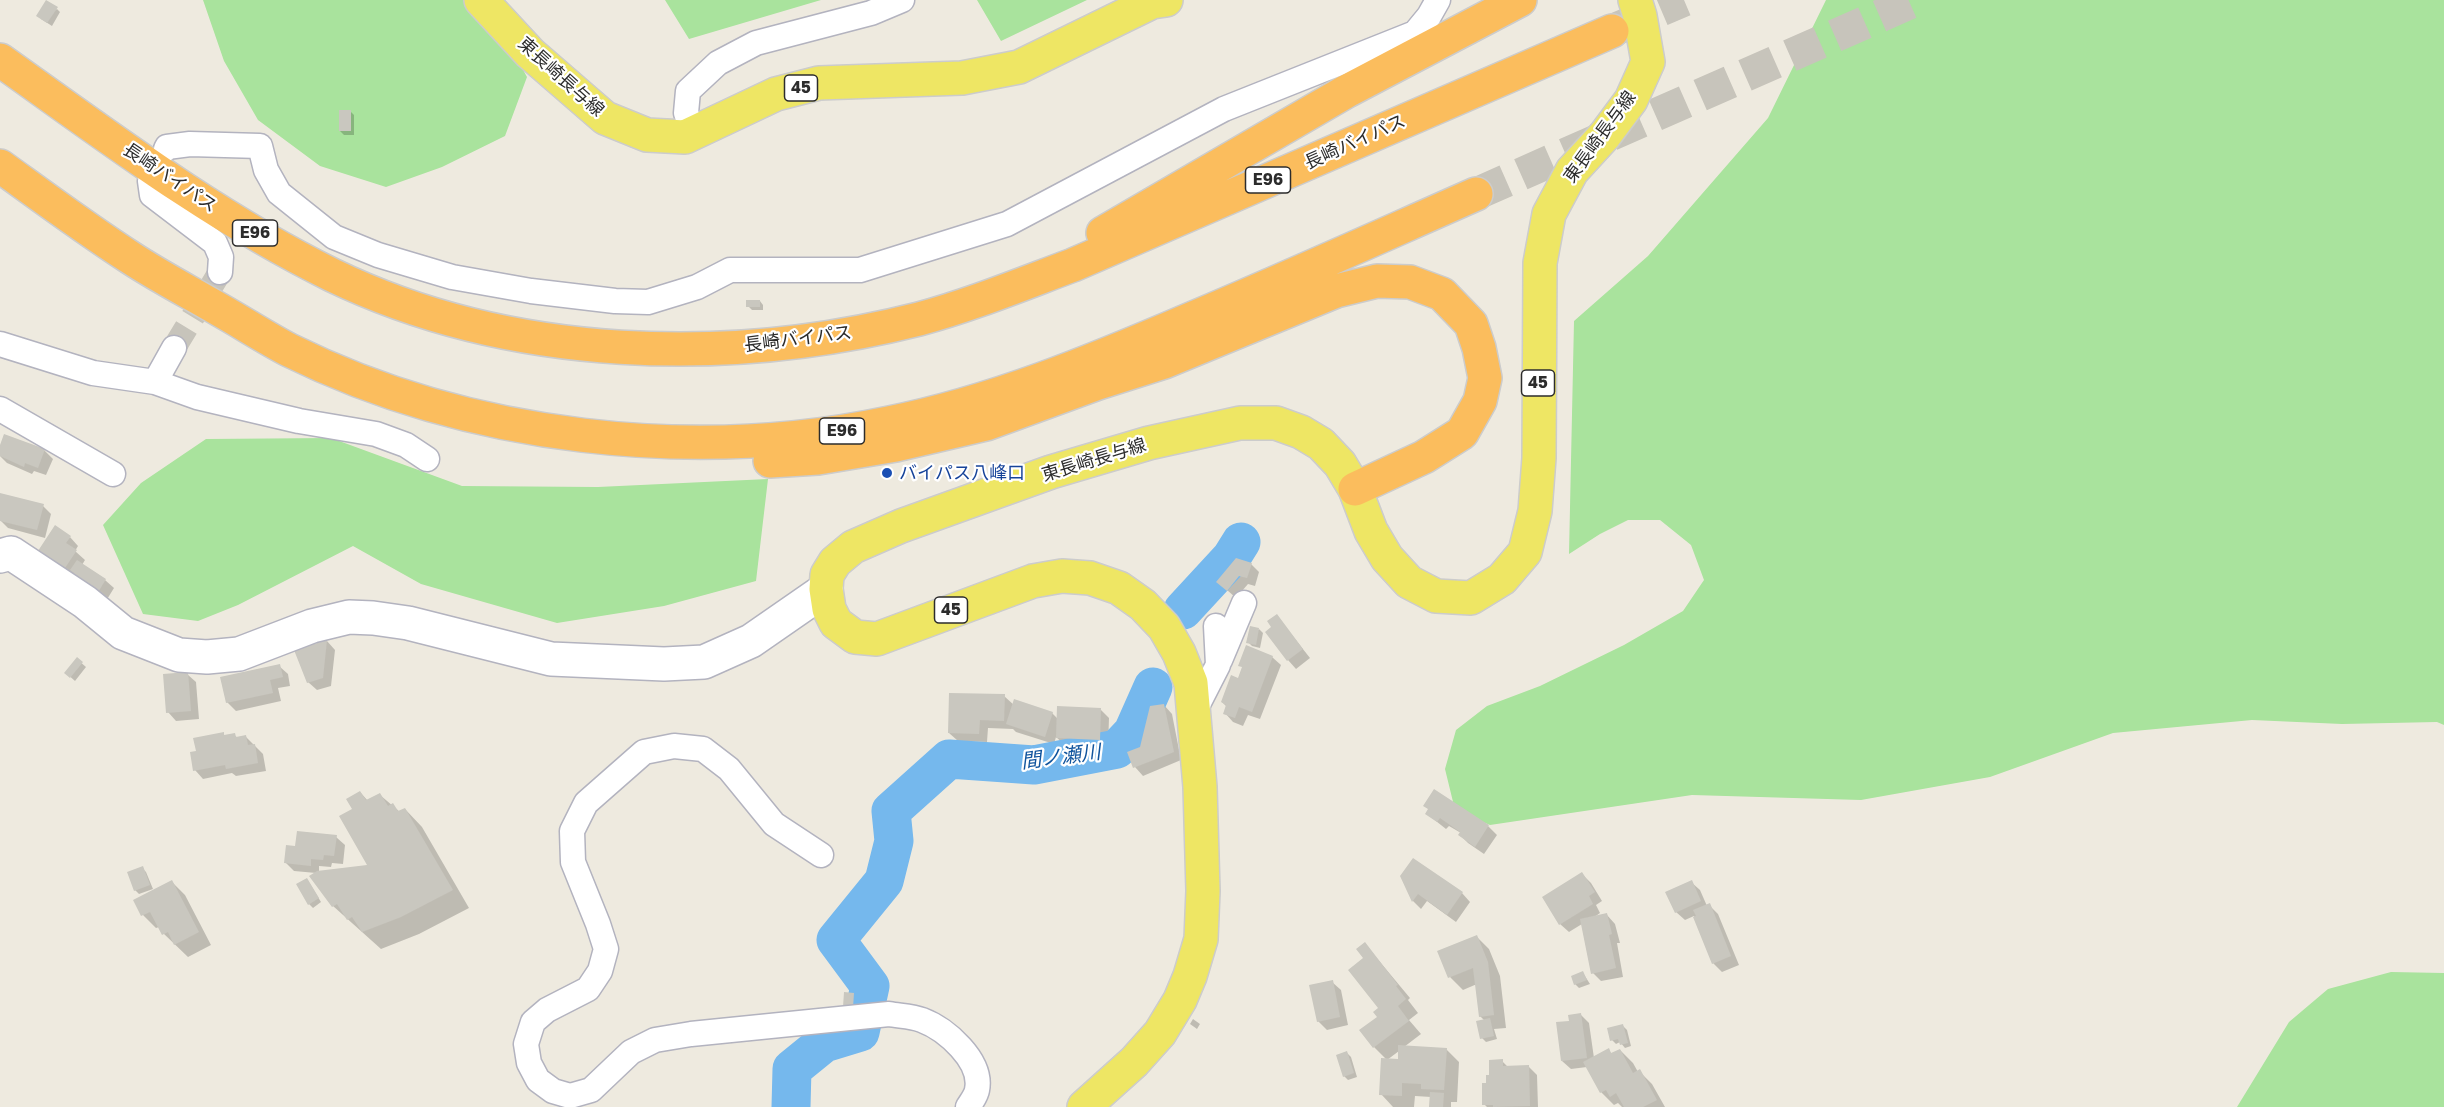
<!DOCTYPE html>
<meta charset="utf-8">
<style>
body{margin:0}
canvas{display:block;background:#eeeadf}
</style>
<canvas width="2444" height="1107"></canvas>
<script>
const ctx = document.querySelector('canvas').getContext('2d');
ctx.lineJoin = 'round';
function fillPath(path, color) { ctx.fillStyle = color; ctx.fill(path, 'evenodd'); }
function stroke(path, color, width, dash) { ctx.strokeStyle = color; ctx.lineWidth = width; ctx.lineCap = dash ? 'butt' : 'round'; ctx.setLineDash(dash || []); ctx.stroke(path); }
function drawText(font, color, halo, rows, align = 'center') {
  ctx.font = font + ' "Golos Text","Noto Sans JP",sans-serif'; ctx.lineWidth = 4.5; ctx.setLineDash([]); ctx.textBaseline = 'middle'; ctx.strokeStyle = halo; ctx.fillStyle = color; for (const [text, x, y, turn = 0] of rows) {
    ctx.save(); ctx.translate(x, y); ctx.rotate((+turn || 0) * Math.PI / 180); ctx.textAlign = isNaN(turn) ? turn : align; if (halo) ctx.strokeText(text, 0, 0); ctx.fillText(text, 0, 0); ctx.restore();
  }
}
fillPath(new Path2D(`
 M 203,0 L 479,0 L 496,21 L 527,77 L 505,136 L 442,167 L 386,187 L 320,166 L 258,120 L 224,61 Z
 M 665,0 L 821,0 L 689,39 Z
 M 977,0 L 1087,0 L 1001,41 Z
 M 1826,0 L 2444,0 L 2444,725 L 2437,722 L 2342,724 L 2252,720 L 2113,733 L 1990,777 L 1861,800 L 1692,795 L 1490,825 L 1455,810 L 1445,769 L 1456,730 L 1487,706 L 1540,686 L 1624,645 L 1683,611 L 1704,580 L 1691,545 L 1660,520 L 1628,520 L 1600,534 L 1569,554 L 1574,321 L 1648,256 L 1768,118 Z
 M 331,438 L 462,486 L 598,487 L 768,479 L 756,581 L 664,606 L 557,623 L 421,584 L 353,546 L 238,605 L 198,621 L 143,614 L 103,525 L 141,483 L 206,439 Z
 M 2391,972 L 2444,973 L 2444,1107 L 2237,1107 L 2289,1022 L 2328,989 Z`), '#a9e39d');
fillPath(new Path2D(`
 M 57,9 L 60,12 L 52,26 L 41,19 Z
 M 350,111 L 354,115 L 354,135 L 344,135 L 340,131 Z
 M 760,301 L 763,305 L 763,310 L 752,310 L 748,306 Z
 M 0,449 L 44,450 L 53,459 L 46,475 L 34,471 L 32,474 L 7,463 L 0,456 Z
 M 0,494 L 43,506 L 51,514 L 45,538 L 8,528 L 0,520 Z
 M 70,537 L 78,546 L 75,551 L 85,560 L 82,565 L 105,580 L 114,588 L 106,601 L 46,562 Z
 M 1251,564 L 1259,572 L 1255,586 L 1248,584 L 1236,598 L 1218,582 Z
 M 1277,616 L 1310,658 L 1296,669 L 1288,660 L 1273,628 Z
 M 1259,629 L 1263,633 L 1260,648 L 1252,646 L 1248,642 Z
 M 327,641 L 335,650 L 331,686 L 317,690 L 308,682 L 296,651 Z
 M 1272,657 L 1281,665 L 1260,719 L 1248,715 L 1243,726 L 1233,722 L 1225,713 L 1227,707 L 1222,702 L 1239,680 Z
 M 78,660 L 86,667 L 75,681 L 66,673 Z
 M 279,666 L 288,674 L 290,686 L 278,688 L 281,701 L 236,711 L 227,702 Z
 M 187,674 L 196,682 L 199,719 L 176,721 L 168,712 Z
 M 1004,696 L 1014,705 L 1052,713 L 1058,719 L 1101,710 L 1109,718 L 1108,748 L 1066,746 L 1056,737 L 1054,744 L 1016,732 L 1013,729 L 988,728 L 987,742 L 958,741 L 949,733 Z
 M 1164,705 L 1172,714 L 1181,760 L 1143,776 L 1135,767 Z
 M 223,734 L 226,736 L 234,735 L 238,738 L 246,737 L 263,754 L 266,771 L 236,776 L 232,773 L 203,779 L 195,770 L 198,752 Z
 M 360,792 L 368,801 L 380,795 L 400,812 L 405,809 L 422,827 L 469,908 L 419,934 L 381,949 L 333,906 L 316,873 L 294,871 L 286,863 L 296,848 L 336,837 L 345,845 L 343,864 L 332,863 L 331,867 L 319,866 L 319,872 L 370,866 L 354,809 Z
 M 1427,814 L 1488,826 L 1497,835 L 1484,854 L 1468,843 L 1460,835 L 1461,833 L 1449,826 L 1446,829 Z
 M 142,868 L 146,872 L 153,889 L 139,894 L 135,890 Z
 M 1582,874 L 1591,883 L 1602,901 L 1596,905 L 1600,913 L 1593,918 L 1607,915 L 1615,924 L 1620,943 L 1617,943 L 1623,977 L 1601,981 L 1593,973 L 1582,924 L 1569,932 L 1560,924 Z
 M 1401,876 L 1462,893 L 1470,902 L 1456,922 L 1427,901 L 1421,909 L 1413,901 Z
 M 172,882 L 185,895 L 211,945 L 188,957 L 164,934 L 159,927 L 156,928 L 143,915 L 135,901 Z
 M 1691,882 L 1700,890 L 1707,906 L 1709,905 L 1718,914 L 1739,965 L 1722,972 L 1713,963 L 1694,916 L 1685,920 L 1676,912 Z
 M 310,884 L 321,902 L 313,908 L 309,904 Z
 M 1476,936 L 1489,949 L 1500,976 L 1506,1028 L 1494,1029 L 1497,1039 L 1486,1042 L 1482,1038 L 1485,1021 L 1480,1016 L 1477,984 L 1463,990 L 1450,977 Z
 M 1365,944 L 1410,998 L 1408,1000 L 1418,1013 L 1409,1020 L 1421,1034 L 1404,1047 L 1446,1049 L 1459,1062 L 1457,1102 L 1451,1102 L 1451,1107 L 1431,1107 L 1431,1097 L 1415,1096 L 1414,1107 L 1393,1107 L 1381,1094 L 1399,1060 L 1399,1051 L 1387,1060 L 1374,1047 L 1380,1009 L 1366,958 Z
 M 1583,973 L 1590,984 L 1579,988 L 1575,984 Z
 M 1332,982 L 1341,990 L 1348,1025 L 1327,1030 L 1318,1021 Z
 M 846,994 L 854,994 L 858,998 L 856,1011 Z
 M 1581,1015 L 1589,1023 L 1594,1058 L 1608,1050 L 1612,1054 L 1620,1050 L 1633,1063 L 1638,1072 L 1639,1071 L 1652,1084 L 1665,1107 L 1622,1107 L 1618,1103 L 1614,1105 L 1601,1092 L 1587,1067 L 1571,1069 L 1562,1061 L 1570,1022 Z
 M 1193,1019 L 1200,1024 L 1197,1029 L 1190,1024 Z
 M 1623,1026 L 1627,1030 L 1631,1046 L 1625,1048 L 1620,1042 L 1616,1044 L 1612,1040 Z
 M 1347,1053 L 1351,1057 L 1357,1077 L 1348,1080 L 1344,1076 Z
 M 1502,1061 L 1508,1067 L 1529,1067 L 1537,1075 L 1538,1107 L 1487,1107 L 1484,1104 L 1487,1084 Z`), '#0003');
stroke(new Path2D(`
 M 1183,610 L 1231,558 L 1241,542
 M 791,1107 L 792,1069 L 824,1043 L 860,1032 L 870,986 L 836,940 L 884,881 L 894,841 L 891,811 L 949,759 L 1034,765 L 1117,749 L 1133,732 L 1153,687`), '#75b8ed', 39);
fillPath(new Path2D(`
 M 46,0 L 58,7 L 47,23 L 36,16 Z
 M 339,110 L 351,110 L 351,131 L 339,131 Z
 M 746,300 L 760,300 L 760,307 L 746,307 Z
 M 4,434 L 45,449 L 38,468 L 25,463 L 24,467 L 0,456 L 0,445 Z
 M 0,493 L 44,504 L 37,530 L 0,521 Z
 M 55,525 L 71,536 L 66,543 L 77,550 L 63,571 L 36,554 Z
 M 1236,558 L 1252,563 L 1247,578 L 1239,576 L 1227,591 L 1216,582 Z
 M 77,560 L 106,579 L 97,594 L 71,577 L 74,573 L 70,570 Z
 M 1277,614 L 1303,649 L 1287,661 L 1265,632 L 1271,627 L 1267,621 Z
 M 1250,626 L 1259,628 L 1256,645 L 1246,643 Z
 M 327,640 L 323,678 L 307,683 L 294,650 Z
 M 1246,645 L 1273,656 L 1252,712 L 1239,707 L 1235,718 L 1223,714 L 1226,705 L 1221,702 L 1231,675 L 1238,678 L 1242,667 L 1238,666 Z
 M 77,657 L 83,662 L 70,678 L 64,673 Z
 M 280,664 L 283,677 L 270,680 L 273,693 L 226,703 L 220,677 Z
 M 188,672 L 191,711 L 166,713 L 163,674 Z
 M 949,693 L 1005,694 L 1004,721 L 980,720 L 979,734 L 948,733 Z
 M 1014,699 L 1053,712 L 1045,737 L 1006,724 Z
 M 1164,704 L 1174,752 L 1133,768 L 1127,752 L 1140,747 L 1150,706 Z
 M 1057,706 L 1101,708 L 1100,740 L 1056,738 Z
 M 224,732 L 224,735 L 235,733 L 236,737 L 246,735 L 248,745 L 255,744 L 258,763 L 226,769 L 225,765 L 193,771 L 190,752 L 196,751 L 193,738 Z
 M 1434,789 L 1489,825 L 1475,847 L 1458,835 L 1460,832 L 1440,818 L 1437,822 L 1425,814 L 1428,809 L 1423,806 Z
 M 360,791 L 366,800 L 380,793 L 388,806 L 393,803 L 398,811 L 405,808 L 453,890 L 401,917 L 362,932 L 352,917 L 347,920 L 337,904 L 332,907 L 309,876 L 317,871 L 367,865 L 339,816 L 352,809 L 346,799 Z
 M 297,831 L 337,835 L 334,856 L 324,855 L 323,860 L 311,859 L 311,866 L 284,863 L 286,845 L 295,846 Z
 M 1413,858 L 1463,892 L 1447,915 L 1418,894 L 1412,902 L 1400,876 Z
 M 143,866 L 150,885 L 134,891 L 127,872 Z
 M 1582,872 L 1595,892 L 1589,896 L 1593,904 L 1559,925 L 1542,897 Z
 M 307,878 L 319,898 L 308,905 L 296,884 Z
 M 172,880 L 199,932 L 174,945 L 168,932 L 162,935 L 150,912 L 141,916 L 133,900 Z
 M 1692,880 L 1701,901 L 1675,913 L 1665,892 Z
 M 1710,903 L 1731,956 L 1712,964 L 1693,917 L 1696,916 L 1693,910 Z
 M 1607,913 L 1612,934 L 1609,935 L 1616,968 L 1591,974 L 1580,919 Z
 M 1477,935 L 1488,962 L 1494,1015 L 1479,1017 L 1473,968 L 1448,978 L 1437,951 Z
 M 1365,942 L 1398,985 L 1396,986 L 1406,999 L 1398,1006 L 1409,1021 L 1373,1048 L 1359,1030 L 1377,1017 L 1373,1012 L 1378,1008 L 1348,970 L 1363,958 L 1356,949 Z
 M 1583,971 L 1587,980 L 1574,985 L 1571,976 Z
 M 1333,980 L 1340,1017 L 1317,1022 L 1309,985 Z
 M 844,992 L 854,993 L 853,1008 L 843,1007 Z
 M 1581,1013 L 1587,1058 L 1561,1061 L 1556,1022 L 1569,1021 L 1568,1015 Z
 M 1490,1018 L 1494,1036 L 1480,1039 L 1476,1021 Z
 M 1623,1024 L 1628,1043 L 1620,1045 L 1618,1039 L 1610,1041 L 1607,1028 Z
 M 1398,1045 L 1447,1048 L 1444,1090 L 1421,1089 L 1421,1084 L 1402,1083 L 1402,1096 L 1379,1095 L 1381,1058 L 1398,1059 Z
 M 1609,1048 L 1611,1053 L 1620,1049 L 1633,1073 L 1640,1069 L 1657,1100 L 1643,1107 L 1624,1107 L 1616,1093 L 1610,1097 L 1606,1090 L 1600,1093 L 1583,1062 Z
 M 1347,1051 L 1354,1073 L 1343,1077 L 1336,1055 Z
 M 1503,1059 L 1503,1066 L 1529,1065 L 1530,1106 L 1493,1107 L 1493,1105 L 1482,1105 L 1482,1083 L 1486,1083 L 1486,1075 L 1489,1075 L 1489,1060 Z
 M 1430,1092 L 1444,1093 L 1443,1107 L 1429,1107 Z`), '#c9c7bf');
stroke(new Path2D(`
 M 174,348 L 220,272`), '#c7c4bb', 24, [24, 12]);
stroke(new Path2D(`
 M 1616,29 L 1684,0
 M 1476,194 L 1916,0`), '#c7c4bb', 33, [33, 16]);
const street = new Path2D(`
 M 694,134 L 686,113 L 688,91 L 718,63 L 756,43 L 871,13 L 902,0
 M 166,149 L 167,147 L 190,144 L 260,146 L 266,170 L 279,193 L 334,237 L 378,255 L 452,277 L 531,291 L 615,301 L 648,302 L 697,287 L 730,270 L 860,270 L 1007,224 L 1224,109 L 1415,33 L 1429,16 L 1438,0
 M 150,181 L 152,195 L 215,243 L 221,257 L 220,272
 M 0,344 L 93,373 L 155,382 L 197,397 L 299,421 L 376,434 L 406,445 L 427,459
 M 155,382 L 174,348
 M 0,409 L 113,474
 M 1220,660 L 1244,603
 M 1194,712 L 1218,665 L 1216,626
 M 821,855 L 774,824 L 729,769 L 703,749 L 674,746 L 644,752 L 586,803 L 572,831 L 573,862 L 598,924 L 606,949 L 600,971 L 588,989 L 547,1010 L 533,1022 L 526,1044 L 529,1063 L 538,1080 L 553,1091 L 570,1096 L 591,1090 L 631,1052 L 655,1040 L 691,1034 L 889,1014 C 900,1016 912,1016 922,1020 C 946,1029 983,1061 977,1090 C 976,1096 971,1102 968,1107`);
const secondary = new Path2D(`
 M 0,556 L 11,553 L 85,602 L 123,633 L 179,655 L 207,657 L 239,654 L 312,626 L 349,617 L 373,618 L 408,623 L 551,659 L 664,664 L 704,662 L 751,641 L 826,589`);
const primary = new Path2D(`
 M 481,0 L 530,53 L 605,118 L 647,135 L 685,137 L 776,94 L 819,83 L 962,78 L 1019,67 L 1152,2 L 1166,0
 M 1084,1107 L 1134,1062 L 1160,1033 L 1180,1000 L 1190,976 L 1201,939 L 1203,891 L 1200,787 L 1191,683 L 1179,653 L 1164,627 L 1143,605 L 1119,588 L 1090,578 L 1062,576 L 1033,581 L 877,639 L 855,637 L 836,623 L 829,609 L 826,589 L 827,575 L 835,562 L 853,547 L 901,526 L 1051,472 L 1149,443 L 1240,423 L 1276,423 L 1301,432 L 1321,444 L 1340,464 L 1355,489 L 1371,531 L 1387,558 L 1409,582 L 1436,596 L 1471,598 L 1502,579 L 1525,552 L 1535,511 L 1539,458 L 1540,263 L 1549,214 L 1572,171 L 1605,135 L 1631,100 L 1648,62 L 1640,16 L 1635,0`);
const highway = new Path2D(`
 M 0,60 C 107,136 214,217 332,275 C 510,361 729,367 919,319 C 971,305 1022,284 1073,265 L 1612,31
 M 0,166 C 43,197 86,229 131,258 C 160,277 191,293 220,310 C 243,323 266,338 289,350 C 469,439 693,464 889,423 C 994,402 1093,361 1191,319 C 1286,279 1381,236 1476,194
 M 1103,233 L 1347,91 L 1520,0
 M 770,461 L 818,458 L 896,445 L 986,424 L 1098,383 L 1164,362 L 1336,291 L 1377,281 L 1410,282 L 1442,294 L 1471,324 L 1479,348 L 1485,378 L 1480,401 L 1462,433 L 1424,457 L 1355,489`);
stroke(street, '#b3b3bf', 27);
stroke(secondary, '#b3b3bf', 36);
stroke(primary, '#ccc', 36);
stroke(highway, '#ccc', 36);
stroke(street, '#fff', 24);
stroke(secondary, '#fff', 33);
stroke(primary, '#eee664', 33);
stroke(highway, '#fbbd5d', 33);
for (const [x, y, r, color] of [
 [887,473,6,"#1a4fb4"]
]) { const dot = new Path2D(); dot.arc(x, y, r, 0, 2 * Math.PI); ctx.fillStyle = color; ctx.fill(dot); stroke(dot, '#fff', 2); }
for (const [x, y, w] of [
 [801,88,33],
 [1268,180,45],
 [255,233,45],
 [1538,383,33],
 [842,431,45],
 [951,610,33]
]) { const box = new Path2D(); box.roundRect(x - w / 2, y - 13, w, 26, 4.5); ctx.fillStyle = '#fff'; ctx.fill(box); stroke(box, '#2c2c2c', 1.5); }
drawText('bold 16px', '#2c2c2c', null, [
 ["45",801,88],
 ["E96",1268,180],
 ["E96",255,233],
 ["45",1538,383],
 ["E96",842,431],
 ["45",951,610]
]);
drawText('18px', '#2c2c2c', '#fff', [
 ["東長崎長与線",561,77,42],
 ["東長崎長与線",1600,137,-54],
 ["長崎バイパス",1355,142,-24],
 ["長崎バイパス",170,178,34],
 ["長崎バイパス",798,339,-7],
 ["東長崎長与線",1094,460,-17]
]);
drawText('18px', '#164399', '#fff', [
 ["バイパス八峰口",899,473]
], 'left');
drawText('italic 20px', '#10549d', '#fff', [
 ["間ノ瀬川",1061,757,-7]
]);
</script>
